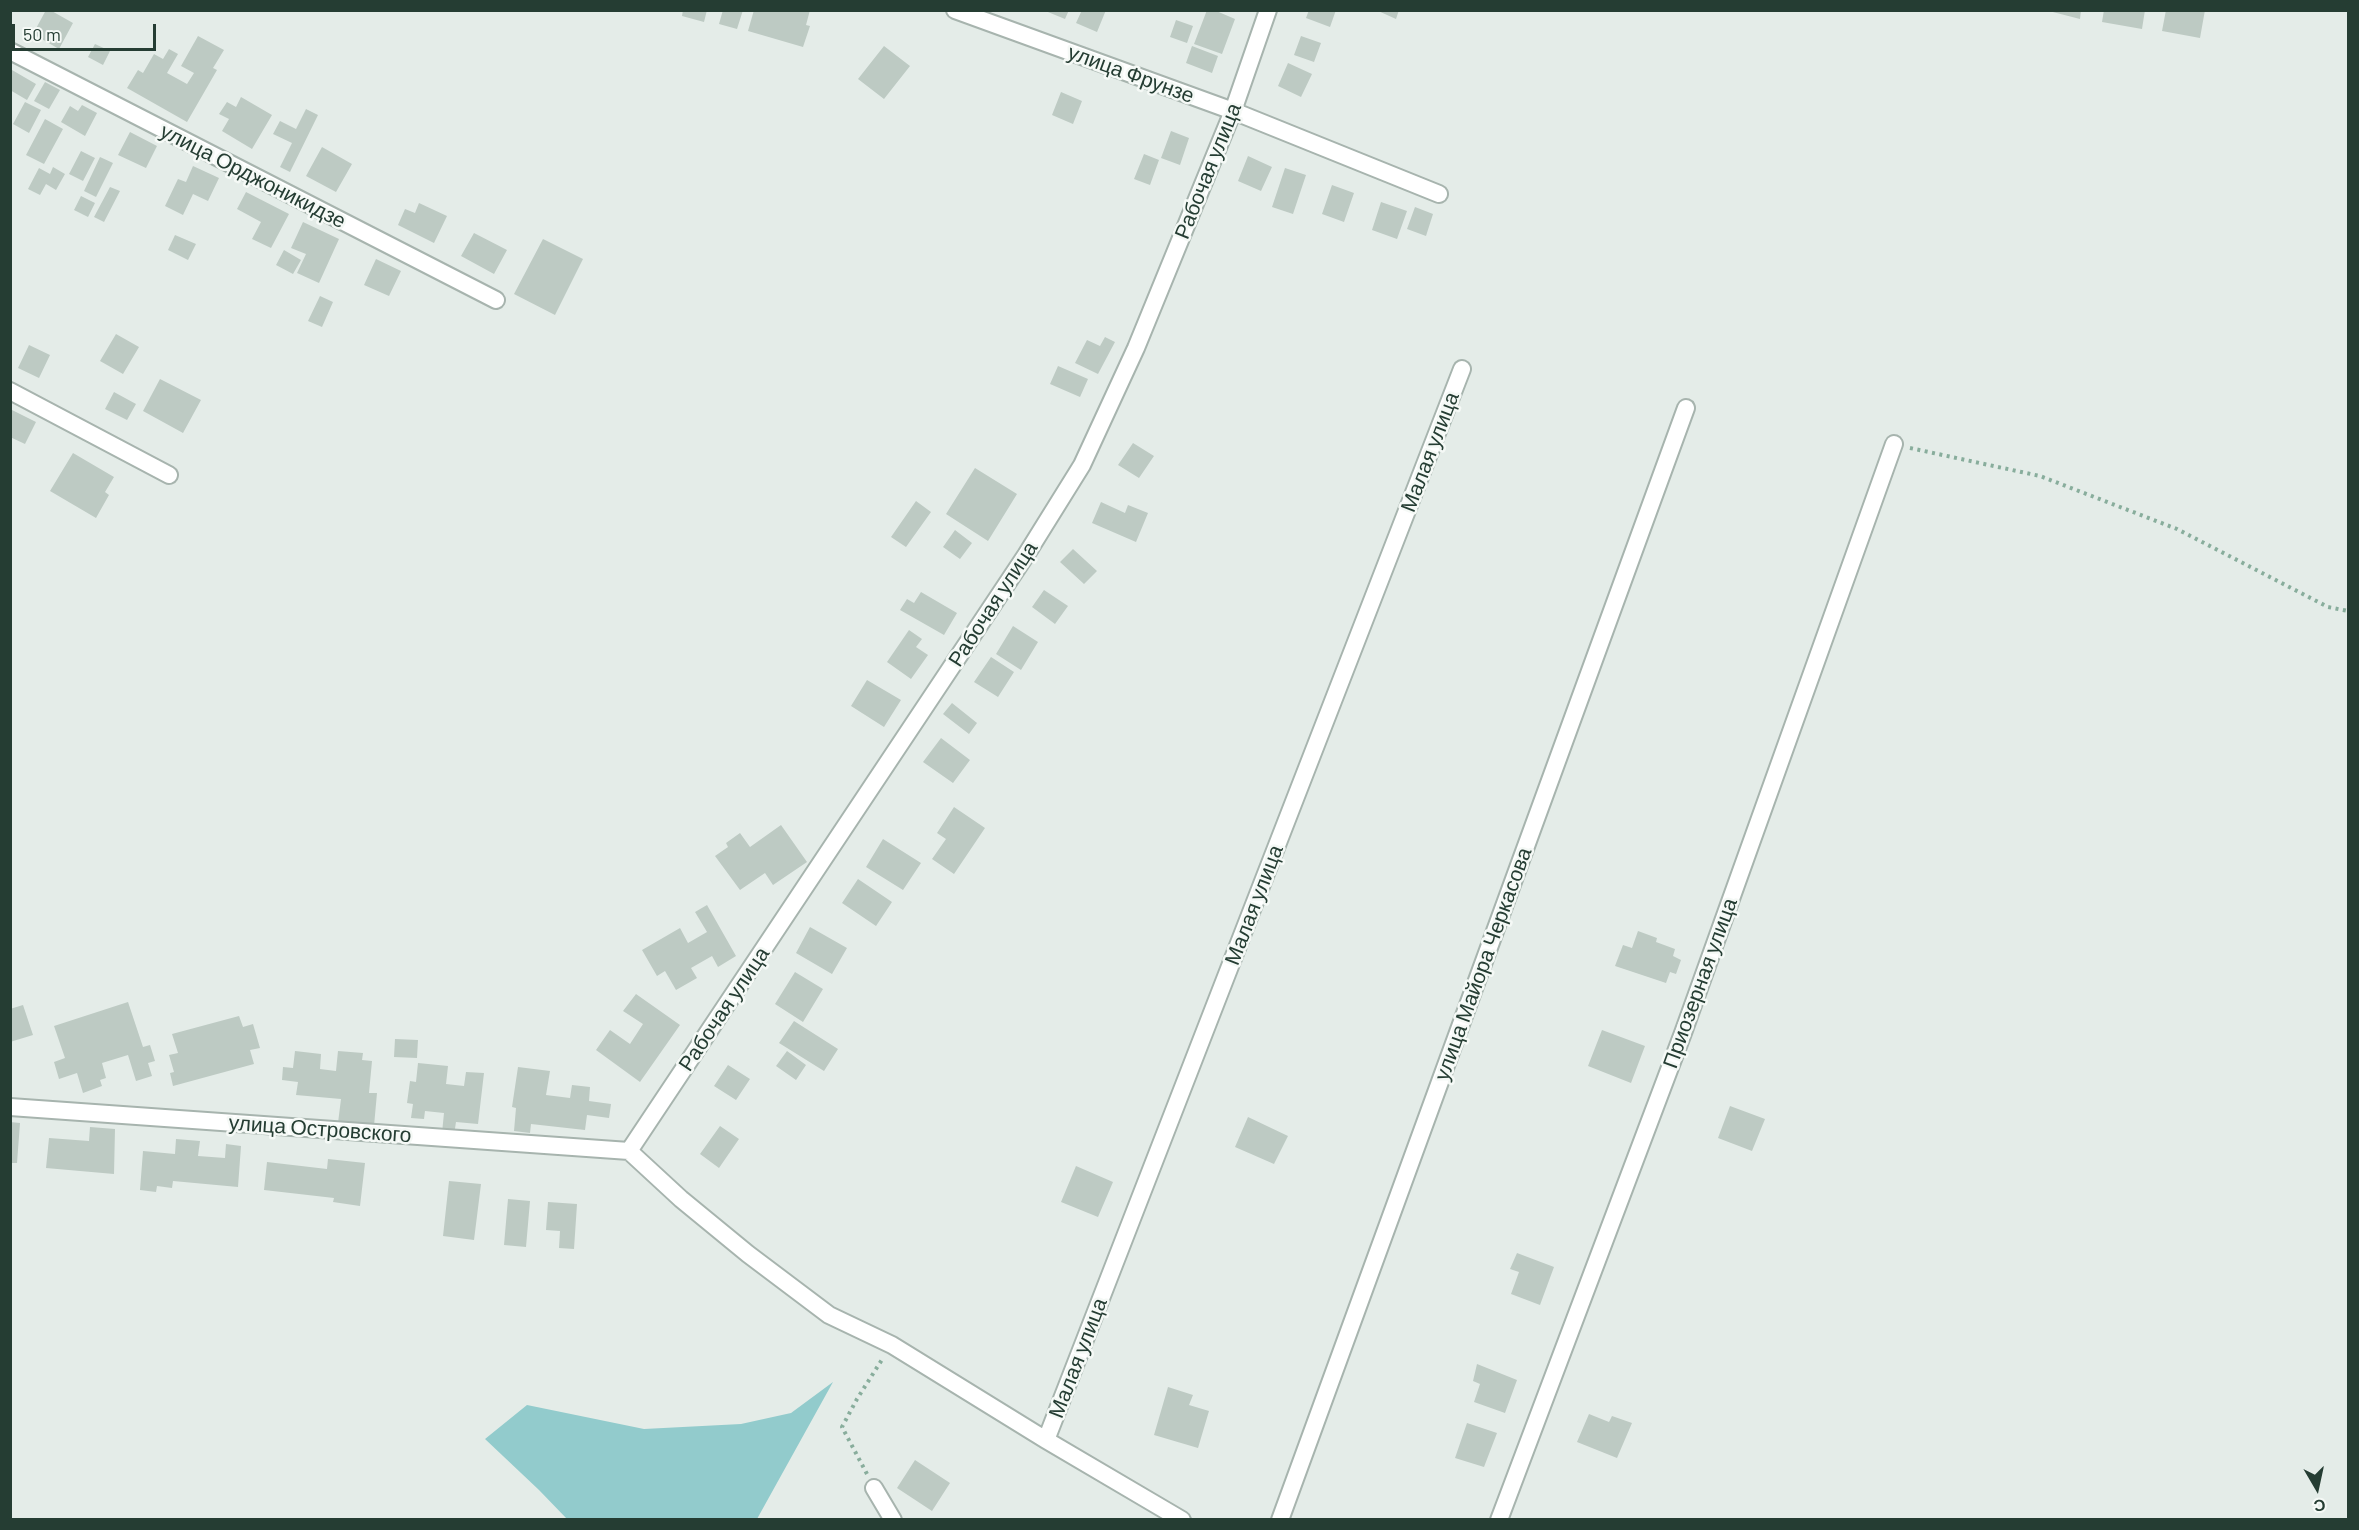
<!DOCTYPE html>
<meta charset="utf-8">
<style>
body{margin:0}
#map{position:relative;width:2359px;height:1530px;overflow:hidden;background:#e4ece8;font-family:Barlow,sans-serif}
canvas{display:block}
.frame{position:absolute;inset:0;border:12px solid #253d33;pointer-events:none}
.north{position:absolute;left:2287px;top:1458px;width:60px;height:60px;-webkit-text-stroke:4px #f5f9f6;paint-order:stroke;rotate:171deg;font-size:16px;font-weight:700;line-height:24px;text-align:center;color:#253d33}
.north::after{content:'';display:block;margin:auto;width:21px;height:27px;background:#253d33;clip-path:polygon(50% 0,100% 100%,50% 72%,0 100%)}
.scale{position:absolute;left:12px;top:24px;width:144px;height:27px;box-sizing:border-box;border:3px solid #253d33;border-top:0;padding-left:8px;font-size:18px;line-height:21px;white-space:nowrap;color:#253d33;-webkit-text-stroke:4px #f5f9f6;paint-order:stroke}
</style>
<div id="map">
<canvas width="2359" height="1530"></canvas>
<div class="frame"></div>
<div class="north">С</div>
<div class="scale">50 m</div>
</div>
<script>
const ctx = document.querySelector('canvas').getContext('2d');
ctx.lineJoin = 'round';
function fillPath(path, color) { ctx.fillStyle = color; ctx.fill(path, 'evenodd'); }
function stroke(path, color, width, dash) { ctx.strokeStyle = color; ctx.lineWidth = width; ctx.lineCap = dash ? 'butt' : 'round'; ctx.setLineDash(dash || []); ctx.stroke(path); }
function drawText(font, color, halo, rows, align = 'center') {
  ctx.font = font + ' Barlow,sans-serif'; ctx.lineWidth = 5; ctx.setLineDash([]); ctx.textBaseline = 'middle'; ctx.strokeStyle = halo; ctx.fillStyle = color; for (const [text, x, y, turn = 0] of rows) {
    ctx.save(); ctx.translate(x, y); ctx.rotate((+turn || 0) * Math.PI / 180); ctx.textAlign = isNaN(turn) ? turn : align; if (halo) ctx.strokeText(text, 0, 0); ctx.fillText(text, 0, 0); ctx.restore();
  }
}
fillPath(new Path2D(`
 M 833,1382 L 757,1519 L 567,1519 L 539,1490 L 485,1439 L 527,1405 L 644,1429 L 741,1424 L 791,1413 Z`), '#92cbcc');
fillPath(new Path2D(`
 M 46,10 L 50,10 L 73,23 L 59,49 L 33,34 Z
 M 683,10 L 707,10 L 704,22 L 682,16 Z
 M 723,10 L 743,10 L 737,29 L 719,24 Z
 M 754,10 L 810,10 L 806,25 L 810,26 L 803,47 L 748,31 Z
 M 1043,10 L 1069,10 L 1065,19 Z
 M 1082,10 L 1106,10 L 1097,32 L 1076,23 Z
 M 1207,10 L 1214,10 L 1235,19 L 1222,54 L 1194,44 Z
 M 1309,10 L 1336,10 L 1330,27 L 1306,18 Z
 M 1376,10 L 1399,10 L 1396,19 Z
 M 2045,10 L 2081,10 L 2080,19 Z
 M 2104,10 L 2145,10 L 2142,29 L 2102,22 Z
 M 2166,10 L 2205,10 L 2200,38 L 2162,31 Z
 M 1176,20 L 1193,26 L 1187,43 L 1170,37 Z
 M 198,36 L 224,50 L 213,68 L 217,70 L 187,122 L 127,88 L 138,70 L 143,73 L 154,54 L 163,59 L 169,49 L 178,54 L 167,73 L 187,84 L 194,73 L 181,66 Z
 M 1301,36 L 1321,43 L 1314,62 L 1294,55 Z
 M 95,44 L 110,51 L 103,65 L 88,57 Z
 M 884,46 L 910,66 L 884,99 L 858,79 Z
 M 1192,46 L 1218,56 L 1212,73 L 1186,63 Z
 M 1288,63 L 1312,74 L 1301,97 L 1278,86 Z
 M 12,70 L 36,84 L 27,100 L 10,90 Z
 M 45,82 L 60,90 L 49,109 L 34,101 Z
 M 1061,92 L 1082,101 L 1073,124 L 1052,115 Z
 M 241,97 L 272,115 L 252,149 L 222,131 L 229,119 L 219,114 L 227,102 L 236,107 Z
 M 25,102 L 41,110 L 29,133 L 13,124 Z
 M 82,105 L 97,113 L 85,136 L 61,122 L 70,106 L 78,111 Z
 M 306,109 L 318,115 L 290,172 L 280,167 L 292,143 L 273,134 L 280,121 L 296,129 Z
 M 45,119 L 63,129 L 44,164 L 26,155 Z
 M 1171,131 L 1189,138 L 1180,165 L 1161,158 Z
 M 130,132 L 157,146 L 146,168 L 118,155 Z
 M 322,147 L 352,164 L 336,192 L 306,176 Z
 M 81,151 L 95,158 L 83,181 L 69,174 Z
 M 1144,154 L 1159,160 L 1150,185 L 1134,179 Z
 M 1248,156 L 1272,167 L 1261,191 L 1238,181 Z
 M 100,157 L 113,163 L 96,197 L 84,191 Z
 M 193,166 L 219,178 L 208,201 L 193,194 L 183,215 L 165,206 L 178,179 L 186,182 Z
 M 53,167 L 65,174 L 56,190 L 46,184 L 40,195 L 28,189 L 39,168 L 50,174 Z
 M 1285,168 L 1306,175 L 1293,214 L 1272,207 Z
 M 1332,185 L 1354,193 L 1344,222 L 1322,214 Z
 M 110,187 L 120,191 L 104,222 L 94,217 Z
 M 246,192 L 289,214 L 271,248 L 252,239 L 261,222 L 237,209 Z
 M 81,196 L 95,203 L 88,217 L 74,210 Z
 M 1381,202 L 1407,211 L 1397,239 L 1372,230 Z
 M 419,203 L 447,216 L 434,243 L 398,225 L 405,209 L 415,213 Z
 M 1415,207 L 1433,214 L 1426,236 L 1407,229 Z
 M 303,222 L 339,239 L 319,283 L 297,273 L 306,254 L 291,248 Z
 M 474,233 L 507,250 L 494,274 L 461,256 Z
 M 175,235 L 196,244 L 188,260 L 168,250 Z
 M 543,239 L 583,259 L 555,315 L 514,294 Z
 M 284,250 L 301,260 L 293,274 L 276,265 Z
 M 376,259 L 401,271 L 389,296 L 364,285 Z
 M 320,296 L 333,302 L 322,327 L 308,321 Z
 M 116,334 L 139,347 L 123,374 L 100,361 Z
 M 1105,337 L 1115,342 L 1098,374 L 1075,363 L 1087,340 L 1100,346 Z
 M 29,345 L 50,355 L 39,378 L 18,368 Z
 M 1058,366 L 1088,379 L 1080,397 L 1050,384 Z
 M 160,379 L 201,400 L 183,433 L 143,411 Z
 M 114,392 L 136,404 L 127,420 L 105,409 Z
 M 10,409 L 36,422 L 25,444 L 10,437 Z
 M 1133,443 L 1154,456 L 1139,478 L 1118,465 Z
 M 73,453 L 114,477 L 105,492 L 109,495 L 96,518 L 50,491 Z
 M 975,468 L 1017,494 L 988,541 L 946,514 Z
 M 916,501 L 931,512 L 906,547 L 891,537 Z
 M 1101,502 L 1125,513 L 1128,505 L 1148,513 L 1136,542 L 1092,523 Z
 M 955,530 L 972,543 L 960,559 L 943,547 Z
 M 1073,549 L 1097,571 L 1084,584 L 1060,562 Z
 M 1044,590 L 1068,606 L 1055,624 L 1032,607 Z
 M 921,592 L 957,613 L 944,635 L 900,610 L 907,599 L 914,603 Z
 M 1013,626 L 1038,642 L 1021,670 L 996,654 Z
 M 909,630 L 922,639 L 916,647 L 928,655 L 911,679 L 887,662 Z
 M 991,657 L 1014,672 L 998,697 L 974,682 Z
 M 867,680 L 901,700 L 884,727 L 851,706 Z
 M 952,703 L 977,723 L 969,734 L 943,714 Z
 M 941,738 L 970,760 L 953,783 L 923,762 Z
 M 954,807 L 985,828 L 954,874 L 932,859 L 946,839 L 937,833 Z
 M 781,825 L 807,862 L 773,885 L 765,873 L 740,890 L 715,856 L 728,847 L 726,843 L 740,833 L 750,847 Z
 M 883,839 L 921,863 L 903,890 L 866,867 Z
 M 858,879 L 892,902 L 876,926 L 842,903 Z
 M 707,905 L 736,956 L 718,967 L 712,956 L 691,968 L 697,978 L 676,990 L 665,971 L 657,976 L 642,950 L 680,928 L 688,943 L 707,932 L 695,912 Z
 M 810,927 L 847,948 L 832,974 L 796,953 Z
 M 1638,931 L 1657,938 L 1656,942 L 1675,949 L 1673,956 L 1681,960 L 1676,974 L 1670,972 L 1666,983 L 1615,966 L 1623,945 L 1632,948 Z
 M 795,972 L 823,989 L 803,1022 L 775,1004 Z
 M 636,994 L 680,1025 L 640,1082 L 596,1050 L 610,1030 L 630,1044 L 643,1024 L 623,1011 Z
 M 128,1002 L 143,1047 L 150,1045 L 155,1061 L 148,1063 L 152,1076 L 136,1081 L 128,1055 L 102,1063 L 106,1078 L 100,1080 L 102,1086 L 83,1093 L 77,1073 L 59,1079 L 54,1062 L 65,1058 L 54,1026 Z
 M 23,1005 L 33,1035 L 10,1042 L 10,1009 Z
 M 239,1016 L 243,1027 L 253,1024 L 260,1048 L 250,1050 L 254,1064 L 173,1086 L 170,1073 L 174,1072 L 169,1055 L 178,1053 L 172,1034 Z
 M 794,1021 L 838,1049 L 824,1071 L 779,1043 Z
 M 1602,1030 L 1645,1046 L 1631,1083 L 1588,1066 Z
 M 395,1039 L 418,1040 L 417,1058 L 394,1057 Z
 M 295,1051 L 321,1054 L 320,1069 L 336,1071 L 338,1051 L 363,1053 L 362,1060 L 372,1061 L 369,1093 L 377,1093 L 374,1126 L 338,1123 L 341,1099 L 296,1095 L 298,1082 L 282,1080 L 283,1067 L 293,1068 Z
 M 787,1051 L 806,1065 L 796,1080 L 776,1066 Z
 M 418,1063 L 448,1066 L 446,1084 L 464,1086 L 466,1072 L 484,1073 L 478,1124 L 456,1122 L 454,1135 L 442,1133 L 444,1113 L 425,1111 L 424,1119 L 411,1118 L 413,1104 L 407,1103 L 410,1081 L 416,1082 Z
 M 728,1065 L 750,1079 L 736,1100 L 714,1086 Z
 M 518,1067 L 550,1071 L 546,1095 L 570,1098 L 572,1085 L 590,1087 L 589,1101 L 611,1104 L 609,1118 L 587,1115 L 585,1130 L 531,1124 L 530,1133 L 514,1131 L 516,1108 L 512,1107 Z
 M 1730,1106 L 1765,1119 L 1752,1151 L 1718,1138 Z
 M 1248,1117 L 1288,1136 L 1274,1164 L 1235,1147 Z
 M 10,1122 L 20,1123 L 17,1163 L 10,1163 Z
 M 720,1126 L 739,1139 L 719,1168 L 700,1154 Z
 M 90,1127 L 115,1129 L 114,1174 L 46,1168 L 49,1138 L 89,1141 Z
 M 176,1139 L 200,1141 L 198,1156 L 225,1158 L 226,1144 L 241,1146 L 238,1187 L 173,1181 L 172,1188 L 157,1186 L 156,1192 L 140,1190 L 143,1151 L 175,1154 Z
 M 328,1159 L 365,1163 L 360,1206 L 333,1202 L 334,1198 L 264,1190 L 267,1162 L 327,1169 Z
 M 1076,1166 L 1113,1182 L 1098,1217 L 1061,1202 Z
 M 449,1181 L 481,1184 L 474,1240 L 443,1236 Z
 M 508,1199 L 530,1201 L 526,1247 L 504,1245 Z
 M 548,1202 L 577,1204 L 574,1249 L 559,1248 L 560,1231 L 546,1230 Z
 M 1517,1253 L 1554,1267 L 1540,1305 L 1511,1294 L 1519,1272 L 1510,1269 Z
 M 1477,1364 L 1517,1380 L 1505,1413 L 1474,1402 L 1480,1384 L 1473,1381 Z
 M 1168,1387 L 1193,1395 L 1189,1405 L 1209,1411 L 1198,1448 L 1154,1435 Z
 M 1589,1414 L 1609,1422 L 1612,1416 L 1632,1423 L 1617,1458 L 1577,1442 Z
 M 1467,1423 L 1497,1433 L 1484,1467 L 1455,1458 Z
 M 915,1460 L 950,1483 L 932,1511 L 897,1488 Z`), '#bdcac3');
const street = new Path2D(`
 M 955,10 L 1233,111 L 1439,194
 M 10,51 L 496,300
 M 10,391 L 169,475
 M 10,1107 L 629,1151
 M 629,1151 L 1026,555 L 1082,465 L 1136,348 L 1233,111 L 1268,10
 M 629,1151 L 681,1199 L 748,1254 L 829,1315 L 892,1345 L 1046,1440 L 1182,1520
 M 1046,1440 L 1462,369
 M 874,1488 L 893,1520
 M 1280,1520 L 1686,408
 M 1499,1520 L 1683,1033 L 1894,444`);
stroke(street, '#a7b4ae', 20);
stroke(new Path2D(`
 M 1910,448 L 2040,476 L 2177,529 L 2328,607 L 2348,611
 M 867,1474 L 842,1427 L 857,1399 L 883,1358`), '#88ad9c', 4, [3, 4.5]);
stroke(street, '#fff', 16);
drawText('21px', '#253d33', '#f5f9f6', [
 ["улица Фрунзе",1131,74,20],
 ["Рабочая улица",1208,171,-68],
 ["улица Орджоникидзе",253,176,27],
 ["Малая улица",1430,452,-69],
 ["Рабочая улица",993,604,-57],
 ["Малая улица",1254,905,-69],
 ["улица Майора Черкасова",1483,964,-70],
 ["Приозерная улица",1700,983,-70],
 ["Рабочая улица",724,1009,-56],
 ["улица Островского",320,1129,4],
 ["Малая улица",1078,1358,-69]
]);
</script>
